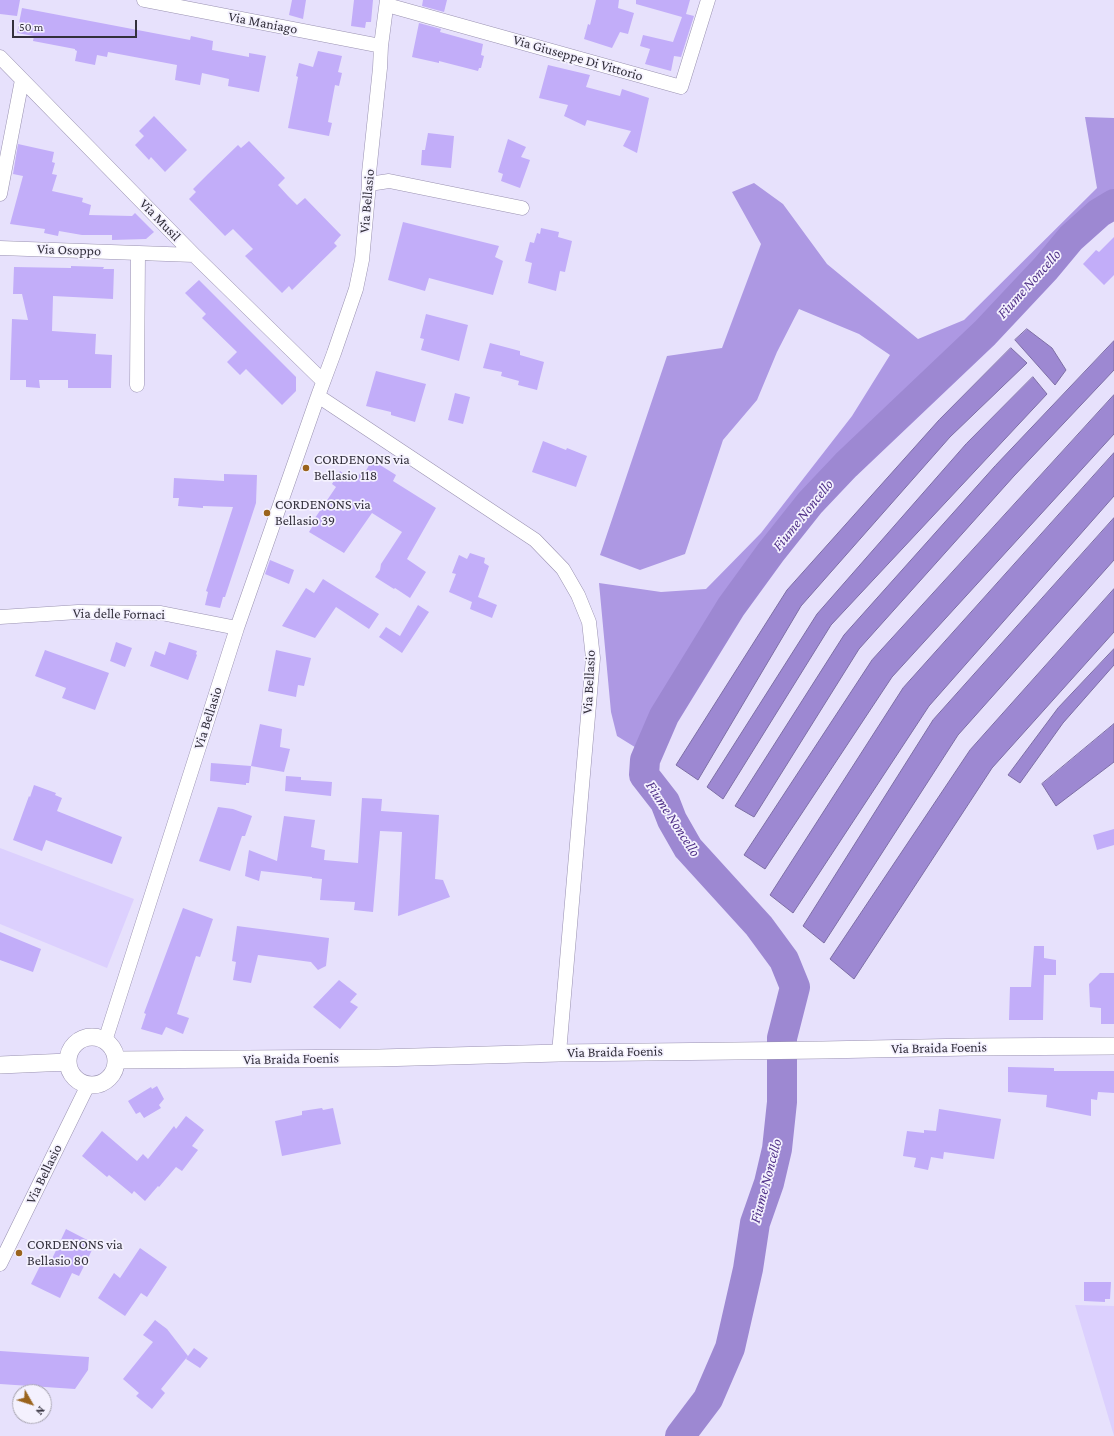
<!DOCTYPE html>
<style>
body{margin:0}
#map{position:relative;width:1114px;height:1436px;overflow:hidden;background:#e7e1fc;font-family:"Crimson Pro",serif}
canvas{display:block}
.north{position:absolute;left:12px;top:1384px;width:40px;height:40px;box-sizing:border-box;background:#f4f1fe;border:1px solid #a7a4b0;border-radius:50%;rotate:129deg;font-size:11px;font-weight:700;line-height:16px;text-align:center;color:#33303c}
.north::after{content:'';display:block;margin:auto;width:14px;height:18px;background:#9a631d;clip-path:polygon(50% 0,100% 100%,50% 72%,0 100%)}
.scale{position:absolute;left:12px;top:20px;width:125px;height:18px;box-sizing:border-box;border:2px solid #33303c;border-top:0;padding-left:5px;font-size:12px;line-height:14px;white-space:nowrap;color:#33303c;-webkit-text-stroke:3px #f4f1fe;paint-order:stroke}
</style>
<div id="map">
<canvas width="1114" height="1436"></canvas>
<div class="north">N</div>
<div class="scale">50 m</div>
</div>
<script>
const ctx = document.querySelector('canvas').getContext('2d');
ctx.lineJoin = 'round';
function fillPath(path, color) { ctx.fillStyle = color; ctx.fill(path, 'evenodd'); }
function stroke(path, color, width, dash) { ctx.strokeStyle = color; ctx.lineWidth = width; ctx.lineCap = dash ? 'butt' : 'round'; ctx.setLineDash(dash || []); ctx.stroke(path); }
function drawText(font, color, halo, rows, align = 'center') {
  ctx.font = font + ' "Crimson Pro",serif'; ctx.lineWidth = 3.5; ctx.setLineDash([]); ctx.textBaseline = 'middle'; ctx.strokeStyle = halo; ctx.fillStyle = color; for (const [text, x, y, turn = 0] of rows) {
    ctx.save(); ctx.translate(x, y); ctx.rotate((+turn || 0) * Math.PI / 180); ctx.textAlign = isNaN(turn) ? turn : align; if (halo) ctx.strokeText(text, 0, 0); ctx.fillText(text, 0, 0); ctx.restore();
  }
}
fillPath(new Path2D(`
 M 0,848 L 134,899 L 107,968 L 0,924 Z
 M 1075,1305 L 1114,1306 L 1114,1436 Z`), '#dcd0fe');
fillPath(new Path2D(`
 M 1085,117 L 1114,118 L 1114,204 L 1099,213 L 1071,238 L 1046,268 L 985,333 L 846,465 L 810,503 L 771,552 L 731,607 L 664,716 L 652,741 L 638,749 L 617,736 L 611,712 L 599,583 L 661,592 L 706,589 L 761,533 L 852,416 L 890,355 L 859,334 L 799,309 L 777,352 L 757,400 L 723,440 L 685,554 L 640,570 L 600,555 L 667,356 L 722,348 L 761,244 L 732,192 L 754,183 L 783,204 L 827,264 L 918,339 L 964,320 L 1097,188 Z`), '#ad98e3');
const water = new Path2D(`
 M 1027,329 L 1052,348 L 1066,370 L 1055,385 L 1015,340 Z
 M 1114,341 L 1114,370 L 1014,476 L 859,649 L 754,817 L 735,806 L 844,635 L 995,466 Z
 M 1011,348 L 1027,363 L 950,437 L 801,606 L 698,780 L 676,765 L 787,590 L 939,420 Z
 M 1033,377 L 1047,394 L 831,625 L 723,799 L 707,787 L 817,614 L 966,444 Z
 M 1114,395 L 1114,434 L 892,677 L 765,869 L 744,855 L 872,660 Z
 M 1114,453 L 1114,496 L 929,706 L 793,913 L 770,895 L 903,688 Z
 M 1114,518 L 1114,560 L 958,735 L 824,943 L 803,926 L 933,720 Z
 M 1114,589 L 1114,632 L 992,768 L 854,979 L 830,959 L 970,750 Z
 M 1114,649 L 1114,665 L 1063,723 L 1020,783 L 1008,775 L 1058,708 Z
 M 1114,724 L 1114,762 L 1056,806 L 1042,784 Z`);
fillPath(water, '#9d88d2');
stroke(water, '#7d6ea5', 1);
stroke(new Path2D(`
 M 680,1436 L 708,1399 L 730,1348 L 748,1269 L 755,1223 L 769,1183 L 777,1149 L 782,1102 L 782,1038 L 795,987 L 784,960 L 759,926 L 688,848 L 672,820 L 665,802 L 644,775 L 645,760 L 664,716 L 731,607 L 771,552 L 810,503 L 846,465 L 985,333 L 1046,268 L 1071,238 L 1099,213 L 1114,204`), '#9d88d2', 30);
fillPath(new Path2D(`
 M 0,0 L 20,0 L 17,16 L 0,14 Z
 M 292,0 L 306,0 L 303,19 L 289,15 Z
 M 354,0 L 373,0 L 371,22 L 366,22 L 365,28 L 351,26 Z
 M 423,0 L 447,0 L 444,12 L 422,6 Z
 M 596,0 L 619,0 L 618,8 L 634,13 L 628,34 L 620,32 L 612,48 L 584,39 L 588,24 L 590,25 Z
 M 636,0 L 690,0 L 686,14 L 694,16 L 681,57 L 674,56 L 671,71 L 645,64 L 650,49 L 640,46 L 643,35 L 673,42 L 682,17 L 636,4 Z
 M 22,8 L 190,40 L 191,36 L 213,41 L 212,50 L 249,57 L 249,53 L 266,56 L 259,92 L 228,86 L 229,79 L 202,73 L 200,85 L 175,80 L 177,65 L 108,52 L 107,57 L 97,55 L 95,65 L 75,61 L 77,51 L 75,50 L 75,49 L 33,41 L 34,36 L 17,33 Z
 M 419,23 L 441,29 L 440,32 L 483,44 L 481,55 L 484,56 L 481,68 L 479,68 L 478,71 L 439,61 L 439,63 L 412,57 Z
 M 318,51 L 342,56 L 338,72 L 342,73 L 339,86 L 335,85 L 328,122 L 332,123 L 329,136 L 288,128 L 298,77 L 296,76 L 299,63 L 313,67 Z
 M 548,65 L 590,75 L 586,87 L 620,96 L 622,89 L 649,98 L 637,153 L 623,146 L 631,131 L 587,120 L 585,126 L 564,116 L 568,105 L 539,98 Z
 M 154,116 L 187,150 L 165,172 L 151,157 L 149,160 L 135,145 L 144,136 L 139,131 Z
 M 428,133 L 454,136 L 451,168 L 421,165 L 422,150 L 425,150 Z
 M 508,139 L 526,147 L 521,157 L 530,160 L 520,188 L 501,181 L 503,174 L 498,172 Z
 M 249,141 L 285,178 L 278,185 L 288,196 L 297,205 L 305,198 L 341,235 L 334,243 L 337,246 L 292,290 L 289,286 L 282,293 L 245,256 L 253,249 L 233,229 L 225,236 L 189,199 L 196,192 L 193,189 L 208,174 L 238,145 L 241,148 Z
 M 18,144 L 54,152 L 52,162 L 55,163 L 52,174 L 57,175 L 52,191 L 83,198 L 82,202 L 91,205 L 89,215 L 132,216 L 135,213 L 154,232 L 146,239 L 112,240 L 112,235 L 82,235 L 59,231 L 58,236 L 44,233 L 45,229 L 10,224 L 23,176 L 13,174 Z
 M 403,222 L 499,246 L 495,257 L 503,261 L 493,295 L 429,278 L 425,291 L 388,280 Z
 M 541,228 L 559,232 L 558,237 L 572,241 L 565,272 L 560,271 L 556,291 L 528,283 L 532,263 L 525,261 L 530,242 L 534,243 L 537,233 L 540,234 Z
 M 1114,237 L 1114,275 L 1104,285 L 1083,264 L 1096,250 L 1099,252 Z
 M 71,266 L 104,267 L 103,269 L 114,269 L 113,299 L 53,296 L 52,331 L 96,334 L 95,354 L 112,355 L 111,388 L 68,388 L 68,380 L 39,380 L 40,388 L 26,387 L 26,380 L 10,380 L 12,319 L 28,320 L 22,294 L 13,294 L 14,267 L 71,268 Z
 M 199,280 L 296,377 L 296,391 L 282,405 L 246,369 L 240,375 L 227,362 L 237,352 L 202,318 L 206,314 L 185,293 Z
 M 426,314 L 468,325 L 459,361 L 421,350 L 424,339 L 420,338 Z
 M 490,343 L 520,351 L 520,355 L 544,362 L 537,390 L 518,385 L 519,381 L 501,376 L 502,372 L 483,368 Z
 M 376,371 L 426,384 L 415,422 L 391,415 L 391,412 L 366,406 Z
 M 455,393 L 470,397 L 463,424 L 448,420 Z
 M 543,441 L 566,450 L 567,448 L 587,456 L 576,487 L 532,472 Z
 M 372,460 L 396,475 L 393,481 L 436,508 L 407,559 L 426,572 L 410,598 L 395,588 L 394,589 L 375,577 L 380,570 L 381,564 L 402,532 L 372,513 L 344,553 L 309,532 L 314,524 L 315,518 L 336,487 L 332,484 L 340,471 L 355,482 L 360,472 L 364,474 Z
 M 224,474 L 257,475 L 256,503 L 225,597 L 223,597 L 220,608 L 205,605 L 208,592 L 206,591 L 233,507 L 203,506 L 203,508 L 178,506 L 179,498 L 173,498 L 174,478 L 224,481 Z
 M 470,553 L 485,558 L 484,563 L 489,566 L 478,597 L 497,605 L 492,618 L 470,609 L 472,602 L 449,592 L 456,574 L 452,573 L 459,555 L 467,559 Z
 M 270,560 L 294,570 L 289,584 L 265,574 Z
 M 323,579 L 379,614 L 369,629 L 336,607 L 315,638 L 282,626 L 306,588 L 314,593 Z
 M 418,605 L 429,612 L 402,653 L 379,637 L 386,627 L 400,636 Z
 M 116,642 L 132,648 L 125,667 L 110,661 Z
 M 169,642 L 197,651 L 196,654 L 197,655 L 188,680 L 150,666 L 155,651 L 165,655 Z
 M 45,650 L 109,673 L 95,710 L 62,698 L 66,688 L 35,676 Z
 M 276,650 L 311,658 L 304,686 L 298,685 L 296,697 L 268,691 Z
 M 260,724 L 282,729 L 280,747 L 290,749 L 284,772 L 251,766 Z
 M 211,763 L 251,766 L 249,783 L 246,783 L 246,785 L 210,781 Z
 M 286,776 L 301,777 L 301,780 L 332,782 L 331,796 L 285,791 Z
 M 34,785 L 56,793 L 55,795 L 62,798 L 57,811 L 122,837 L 112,864 L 46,840 L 42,851 L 13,840 L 29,796 L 30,797 Z
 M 362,798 L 382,799 L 381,811 L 439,815 L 435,879 L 443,880 L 450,897 L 398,916 L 402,832 L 380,831 L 373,912 L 354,910 L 355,902 L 320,900 L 322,879 L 312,878 L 312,877 L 261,871 L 259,881 L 245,876 L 249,850 L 277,861 L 284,816 L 315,820 L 311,847 L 325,850 L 324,860 L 358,863 Z
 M 218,807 L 233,809 L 252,816 L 245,836 L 242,836 L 230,871 L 199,861 Z
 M 1114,829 L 1114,845 L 1097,850 L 1093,835 Z
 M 183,908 L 213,919 L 200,957 L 196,956 L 177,1014 L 189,1018 L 183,1034 L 166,1027 L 162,1035 L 141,1029 L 146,1014 L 144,1013 Z
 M 237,926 L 329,938 L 326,966 L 318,970 L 311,962 L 258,955 L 251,983 L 233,980 L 236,962 L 232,961 Z
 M 0,932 L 41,949 L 33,972 L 0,960 Z
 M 1034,946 L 1044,946 L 1044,958 L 1056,960 L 1056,975 L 1044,975 L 1043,1020 L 1009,1020 L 1010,987 L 1031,987 Z
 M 1100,973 L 1114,973 L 1114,1024 L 1101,1024 L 1101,1008 L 1090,1007 L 1089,984 Z
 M 339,980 L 357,994 L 350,1002 L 358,1007 L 340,1029 L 313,1007 Z
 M 1008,1067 L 1054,1068 L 1054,1071 L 1114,1071 L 1114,1093 L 1098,1092 L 1097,1100 L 1091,1099 L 1091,1116 L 1046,1107 L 1047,1095 L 1008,1092 Z
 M 157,1086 L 164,1099 L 159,1105 L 161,1108 L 144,1118 L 140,1112 L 136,1114 L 128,1101 L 151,1087 L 152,1089 Z
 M 322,1108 L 323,1110 L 333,1108 L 341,1144 L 282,1156 L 275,1121 L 302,1115 L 302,1111 Z
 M 939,1109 L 1001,1119 L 994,1159 L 944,1152 L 943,1159 L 931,1157 L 928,1170 L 914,1167 L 916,1158 L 903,1156 L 907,1131 L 924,1133 L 924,1130 L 936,1131 Z
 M 186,1116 L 204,1130 L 192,1146 L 198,1150 L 182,1171 L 176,1167 L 159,1187 L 158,1186 L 145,1201 L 134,1191 L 132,1194 L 109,1175 L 107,1177 L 82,1156 L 102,1131 L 137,1161 L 143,1154 L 148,1159 L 174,1126 L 176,1129 Z
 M 66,1229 L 95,1244 L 79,1276 L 72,1273 L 60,1298 L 31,1284 L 44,1258 L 51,1261 Z
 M 140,1248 L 167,1267 L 147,1297 L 141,1293 L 125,1316 L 98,1298 L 114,1273 L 120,1278 Z
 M 1084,1282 L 1111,1282 L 1110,1299 L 1105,1299 L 1105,1302 L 1084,1301 Z
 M 155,1320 L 167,1329 L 188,1356 L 194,1348 L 208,1358 L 200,1368 L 186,1359 L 188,1356 L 161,1389 L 165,1393 L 152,1409 L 136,1396 L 139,1393 L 123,1379 L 153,1342 L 143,1335 Z
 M 0,1351 L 89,1357 L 88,1370 L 75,1389 L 0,1384 Z`), '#c2adf9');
const minor = new Path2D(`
 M 144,0 L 381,46
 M 387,5 L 681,87 L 708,0
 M 0,57 L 194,255 L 323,381
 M 369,184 L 389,181 L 522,208
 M 0,194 L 22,80
 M 0,248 L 194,255
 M 137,385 L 138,253
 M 318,396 L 535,540 L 563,569 L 578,595 L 589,622 L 593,658 L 559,1053
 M 0,617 L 78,612 L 161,613 L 237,628
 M 105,1041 L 237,628 L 318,396 L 334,353 L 356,289 L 362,260 L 369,184 L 369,173 L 380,68 L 381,46 L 387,0
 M 0,1264 L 88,1085`);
const tertiary = new Path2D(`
 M68 1061a24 24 0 1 1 48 0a24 24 0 1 1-48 0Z
 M 116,1060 L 379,1058 L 559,1053 L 823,1050 L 970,1047 L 1114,1046
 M 0,1065 L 68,1062`);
stroke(minor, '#9a92b1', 15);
stroke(tertiary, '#9a92b1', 18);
stroke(minor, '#fff', 14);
stroke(tertiary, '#fff', 17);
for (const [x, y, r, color] of [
 [306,468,4,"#9a631d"],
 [267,513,4,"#9a631d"],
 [19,1253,4,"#9a631d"]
]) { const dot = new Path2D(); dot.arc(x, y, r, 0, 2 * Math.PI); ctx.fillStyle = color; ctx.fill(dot); stroke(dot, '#f4f1fe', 1.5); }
drawText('14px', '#33303c', '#f4f1fe', [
 ["Via Maniago",263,23,11],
 ["Via Giuseppe Di Vittorio",578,58,16],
 ["Via Bellasio",367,201,-85],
 ["Via Musil",160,220,46],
 ["Via Osoppo",69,250,2],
 ["Via delle Fornaci",119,614,1],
 ["Via Bellasio",589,682,-87],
 ["Via Bellasio",208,718,-72],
 ["Via Braida Foenis",939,1048,-1],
 ["Via Braida Foenis",615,1052,-1],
 ["Via Braida Foenis",291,1059,-1],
 ["Via Bellasio",44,1174,-64]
]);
drawText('14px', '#33303c', '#f4f1fe', [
 ["CORDENONS via",314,460],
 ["Bellasio 118",314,476],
 ["CORDENONS via",275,505],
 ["Bellasio 39",275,521],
 ["CORDENONS via",27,1245],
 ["Bellasio 80",27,1261]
], 'left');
drawText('italic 15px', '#513289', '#f4f1fe', [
 ["Fiume Noncello",1029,284,-48],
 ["Fiume Noncello",803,515,-51],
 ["Fiume Noncello",673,819,57],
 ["Fiume Noncello",766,1181,-75]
]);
</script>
